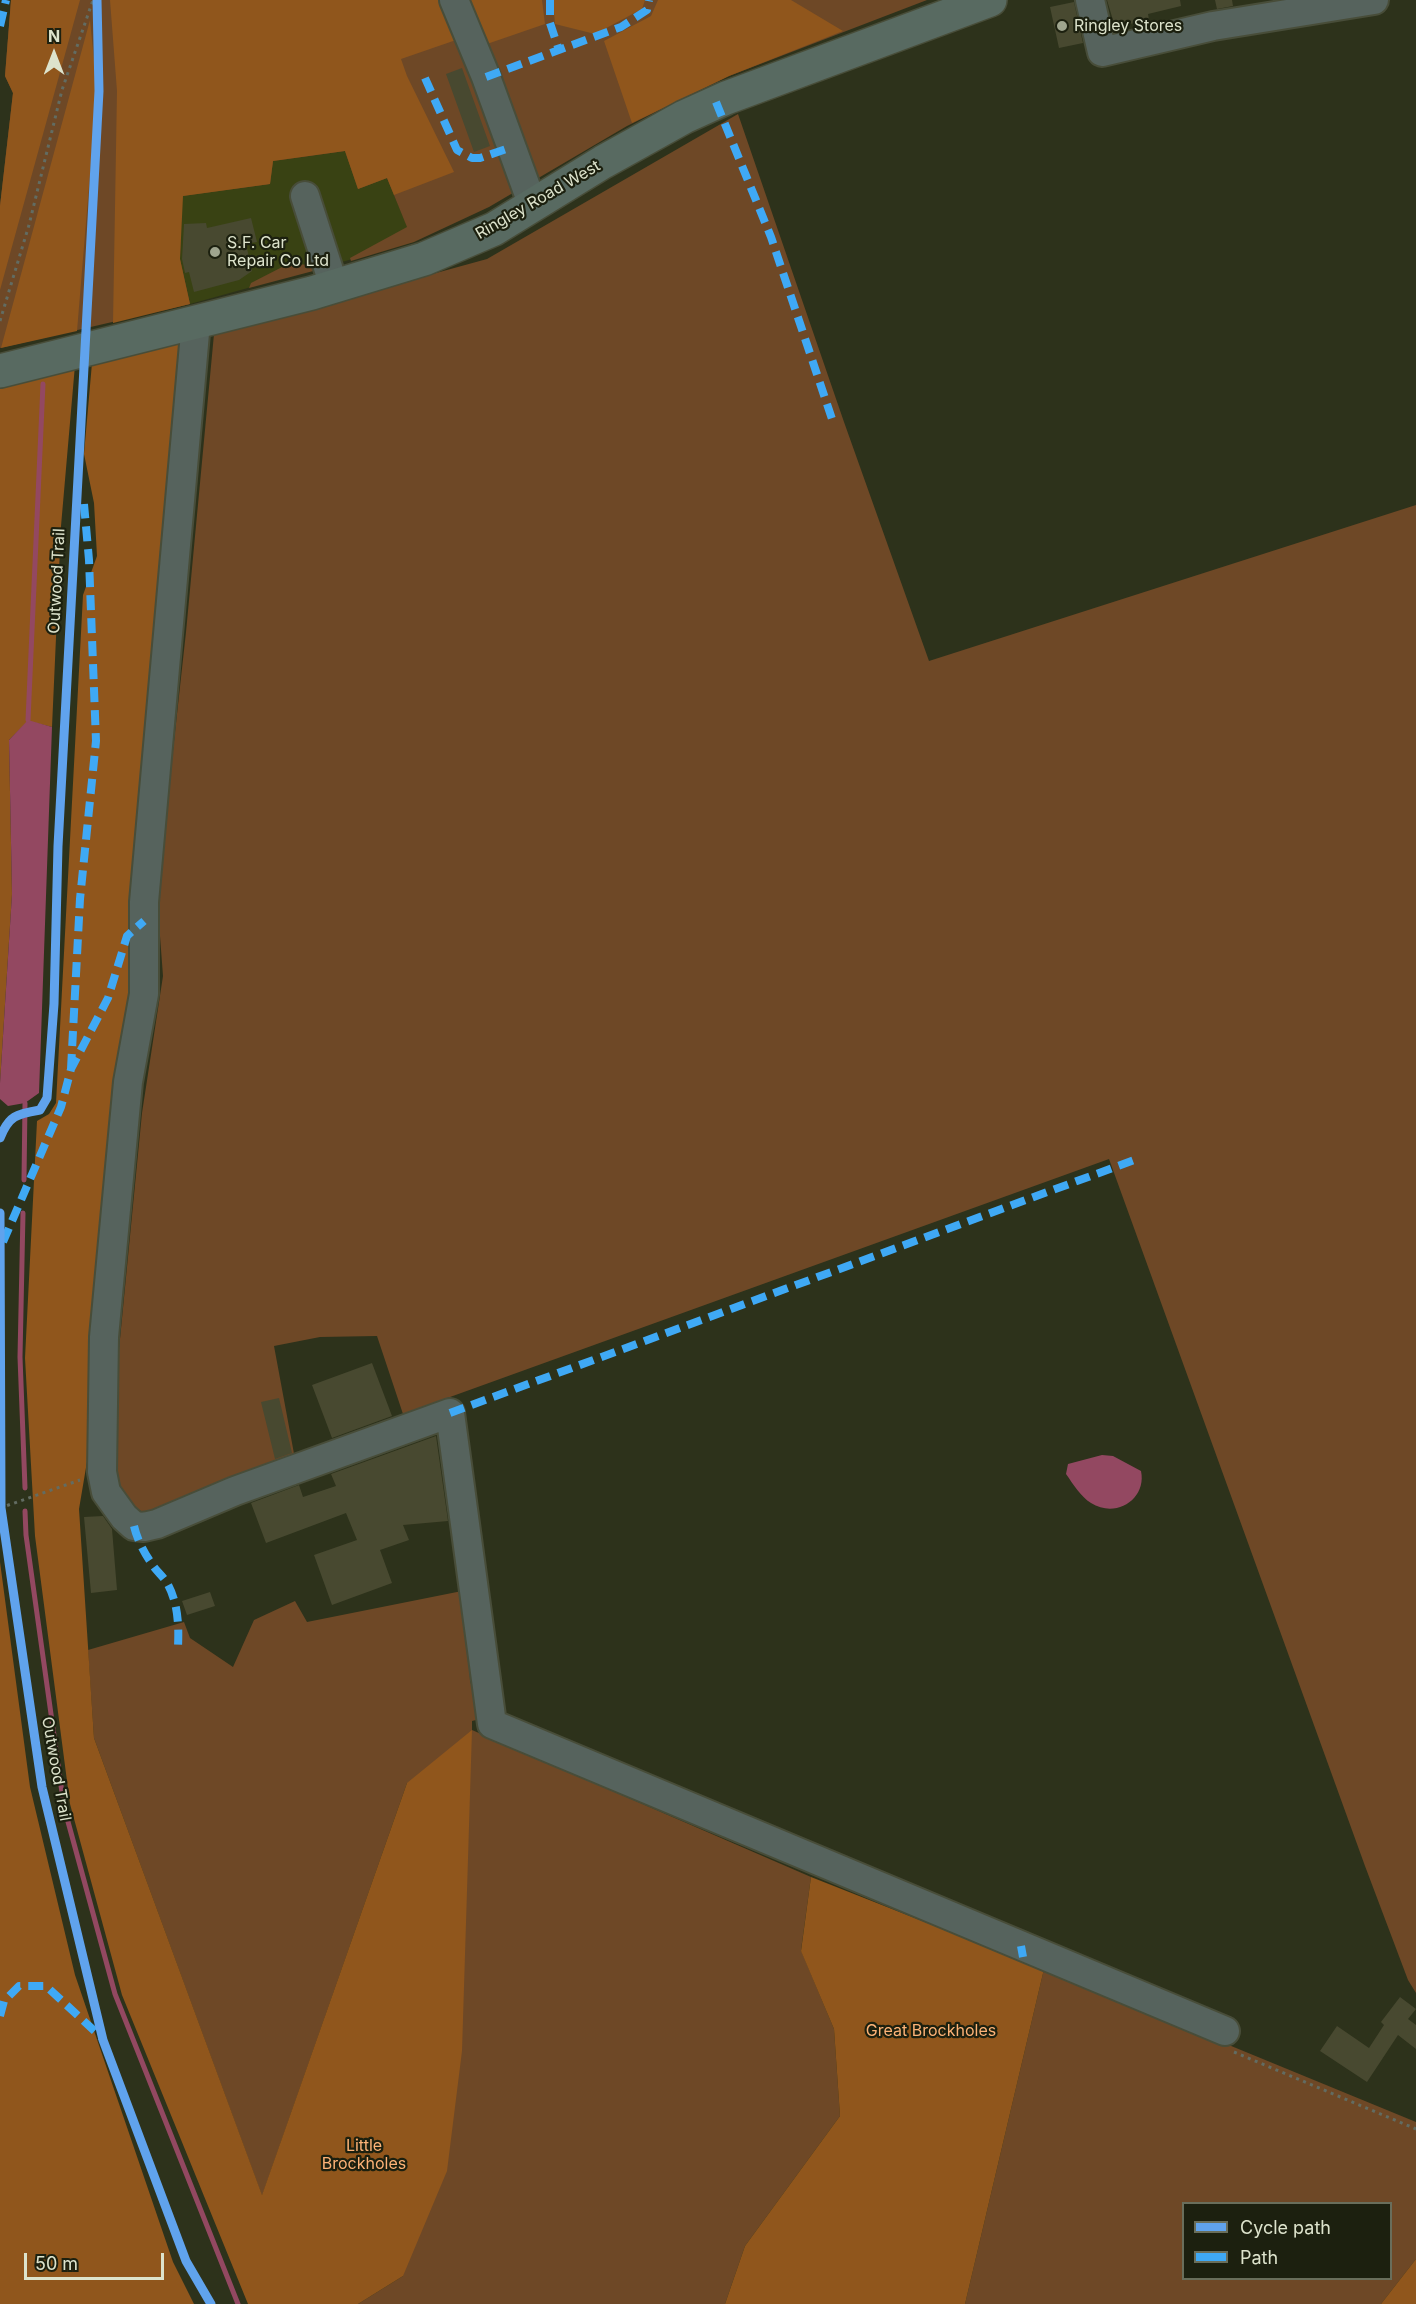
<!DOCTYPE html>
<style>
body{margin:0}
#map{position:relative;width:1416px;height:2304px;overflow:hidden;background:#2d321b;font-family:Inter,sans-serif}
canvas{display:block}
.legend{position:absolute;left:1182px;top:2202px;width:210px;height:78px;box-sizing:border-box;background:#1c200f;border:2px solid #696e5b;margin:0;padding:8px 10px;list-style:none;font-size:18px;color:#dde3cc}
.legend li{display:flex;align-items:center;gap:12px;height:30px}
.legend b{width:30px;border:2px solid #696e5b}
.north{position:absolute;left:24px;top:24px;width:60px;height:60px;-webkit-text-stroke:4px #1c200f;paint-order:stroke;rotate:0deg;font-size:16px;font-weight:700;line-height:24px;text-align:center;color:#dde3cc}
.north::after{content:'';display:block;margin:auto;width:21px;height:27px;background:#dde3cc;clip-path:polygon(50% 0,100% 100%,50% 72%,0 100%)}
.scale{position:absolute;left:24px;top:2253px;width:140px;height:27px;box-sizing:border-box;border:3px solid #dde3cc;border-top:0;padding-left:8px;font-size:18px;line-height:21px;white-space:nowrap;color:#dde3cc;-webkit-text-stroke:4px #1c200f;paint-order:stroke}
</style>
<div id="map">
<canvas width="1416" height="2304"></canvas>
<ul class="legend">
<li><b style="height:8px;background:#60a3ed"></b>Cycle path</li>
<li><b style="height:8px;background:#3fa9f5"></b>Path</li>
</ul>
<div class="north">N</div>
<div class="scale">50 m</div>
</div>
<script>
const ctx = document.querySelector('canvas').getContext('2d');
ctx.lineJoin = 'round';
function fillPath(path, color) { ctx.fillStyle = color; ctx.fill(path, 'evenodd'); }
function stroke(path, color, width, dash) { ctx.strokeStyle = color; ctx.lineWidth = width; ctx.lineCap = dash ? 'butt' : 'round'; ctx.setLineDash(dash || []); ctx.stroke(path); }
function drawText(font, color, halo, rows, align = 'center') {
  ctx.font = font + ' Inter,sans-serif'; ctx.lineWidth = 4.5; ctx.setLineDash([]); ctx.textBaseline = 'middle'; ctx.strokeStyle = halo; ctx.fillStyle = color; for (const [text, x, y, turn = 0] of rows) {
    ctx.save(); ctx.translate(x, y); ctx.rotate((+turn || 0) * Math.PI / 180); ctx.textAlign = isNaN(turn) ? turn : align; if (halo) ctx.strokeText(text, 0, 0); ctx.fillText(text, 0, 0); ctx.restore();
  }
}
fillPath(new Path2D(`
 M 345,151 L 387,178 L 414,242 L 190,304 L 180,259 L 182,196 L 272,161 Z`), '#394213');
fillPath(new Path2D(`
 M 11,0 L 927,0 L 729,76 L 627,126 L 489,207 L 414,242 L 351,261 L 350,258 L 407,227 L 387,178 L 358,189 L 345,151 L 273,161 L 270,184 L 182,196 L 180,259 L 190,304 L 0,348 L 0,206 L 13,93 L 5,76 Z
 M 738,114 L 844,422 L 929,661 L 1416,505 L 1416,1993 L 1408,1980 L 1365,1866 L 1109,1159 L 403,1414 L 377,1336 L 320,1337 L 274,1346 L 295,1459 L 149,1516 L 118,1497 L 108,1462 L 142,1113 L 163,976 L 157,896 L 186,632 L 214,334 L 487,259 Z
 M 288,264 L 317,265 L 317,270 L 249,288 L 251,283 Z
 M 467,1590 L 470,1680 L 480,1719 L 472,1721 L 472,1730 L 811,1877 L 801,1950 L 834,2029 L 840,2116 L 745,2246 L 725,2304 L 358,2304 L 403,2276 L 407,1783 L 262,2196 L 94,1738 L 88,1650 L 184,1622 L 190,1638 L 233,1667 L 254,1620 L 295,1601 L 307,1622 Z
 M 1044,1969 L 1416,2122 L 1416,2259 L 1381,2304 L 965,2304 ZM 1184,2204 L 1390,2204 L 1390,2278 L 1184,2278 Z`), '#6e4826');
fillPath(new Path2D(`
 M 11,0 L 80,0 L 0,290 L 0,206 L 13,93 L 5,76 Z
 M 110,0 L 440,0 L 456,40 L 401,59 L 407,76 L 454,172 L 394,195 L 387,178 L 358,189 L 345,151 L 273,161 L 270,184 L 183,196 L 180,259 L 190,304 L 113,323 L 117,91 Z
 M 467,0 L 542,0 L 545,24 L 484,45 Z
 M 553,0 L 645,0 L 642,9 L 595,34 L 555,24 Z
 M 658,0 L 791,0 L 843,31 L 729,76 L 632,123 L 604,41 L 651,16 Z
 M 90,20 L 97,90 L 77,331 L 1,348 Z
 M 172,341 L 179,345 L 185,355 L 137,988 L 91,1438 L 79,1509 L 94,1738 L 262,2195 L 407,1783 L 472,1730 L 462,2051 L 447,2171 L 403,2276 L 358,2304 L 248,2304 L 122,1995 L 70,1804 L 35,1536 L 25,1358 L 37,1121 L 49,1114 L 56,1103 L 83,595 L 97,556 L 94,503 L 84,454 L 92,363 Z
 M 75,365 L 61,526 L 52,727 L 28,721 L 9,740 L 12,894 L 0,1083 L 0,385 Z
 M 0,1562 L 30,1787 L 75,1975 L 173,2262 L 194,2304 L 0,2304 Z
 M 811,1877 L 1044,1969 L 965,2304 L 725,2304 L 745,2246 L 840,2116 L 834,2029 L 801,1951 Z
 M 1416,2259 L 1416,2304 L 1381,2304 Z`), '#90561c');
fillPath(new Path2D(`
 M 28,720 L 52,727 L 39,1093 L 25,1103 L 8,1106 L 0,1099 L 0,1083 L 12,894 L 9,740 Z
 M 1102,1455 L 1113,1456 L 1141,1471 C 1147,1499 1116,1519 1091,1503 C 1081,1497 1073,1484 1066,1474 L 1068,1464 Z`), '#934861');
stroke(new Path2D(`
 M 28,720 L 43,384
 M 24,1180 L 25,1103
 M 23,1213 L 20,1357 L 25,1488
 M 25,1511 L 26,1535 L 64,1807 L 115,1994 L 238,2304`), '#934861', 5);
fillPath(new Path2D(`
 M 1107,0 L 1180,0 L 1181,6 L 1148,14 L 1149,20 L 1115,27 Z
 M 1215,0 L 1232,0 L 1233,6 L 1217,9 Z
 M 1074,2 L 1083,43 L 1059,48 L 1050,7 Z
 M 462,68 L 490,146 L 474,152 L 446,74 Z
 M 251,218 L 257,242 L 246,244 L 252,271 L 239,280 L 194,292 L 189,272 L 185,273 L 182,259 L 184,224 L 206,223 L 207,228 Z
 M 372,1363 L 392,1416 L 332,1438 L 312,1385 Z
 M 279,1398 L 292,1453 L 275,1459 L 261,1402 Z
 M 436,1436 L 448,1521 L 403,1525 L 409,1540 L 380,1550 L 392,1583 L 332,1605 L 314,1555 L 357,1540 L 346,1513 L 266,1543 L 251,1503 L 299,1485 L 303,1497 L 336,1486 L 331,1474 Z
 M 103,1516 L 112,1529 L 117,1590 L 91,1593 L 84,1517 Z
 M 210,1592 L 215,1606 L 187,1615 L 182,1601 Z
 M 1400,1997 L 1416,2009 L 1408,2019 L 1416,2025 L 1416,2049 L 1398,2035 L 1367,2082 L 1320,2051 L 1337,2026 L 1369,2048 L 1384,2025 L 1381,2022 Z`), '#484930');
const minor = new Path2D(`
 M 454,0 L 486,77 L 533,206
 M 1090,0 L 1102,52 L 1213,26 L 1374,0
 M 305,196 L 334,286
 M 196,322 L 144,902 L 144,994 L 128,1082 L 104,1337 L 102,1472 L 106,1492 L 124,1517 L 134,1526 L 144,1527 L 157,1524 L 235,1491 L 450,1413 L 492,1724 L 1225,2031`);
const major = new Path2D(`
 M 0,371 L 312,293 L 424,259 L 494,229 L 603,162 L 684,117 L 726,98 L 990,0`);
stroke(minor, '#484d39', 32);
stroke(major, '#484d39', 36);
stroke(new Path2D(`
 M 0,321 L 29,225 L 62,90 L 93,0
 M 0,1508 L 80,1480
 M 1234,2052 L 1416,2129`), '#626c62', 3, [3, 4.5]);
stroke(minor, '#56635d', 28);
stroke(major, '#586a61', 33);
stroke(new Path2D(`
 M 550,0 L 550,23 L 559,50
 M 0,26 L 6,0
 M 486,77 L 621,27 L 647,10 L 649,0
 M 425,78 L 457,150 L 472,158 L 480,158 L 512,147
 M 716,102 L 771,237 L 834,425
 M 71,1069 L 80,899 L 96,741 L 89,560 L 84,504
 M 3,1242 L 61,1107 L 71,1069 L 108,998 L 127,936 L 144,921
 M 450,1413 L 1134,1160
 M 134,1526 C 137,1539 144,1553 152,1564 C 156,1571 163,1576 167,1583 C 178,1602 179,1625 178,1647
 M 1021,1946 L 1023,1957
 M 0,2016 L 4,2001 L 19,1986 L 46,1986 L 101,2037`), '#3fa9f5', 8, [15, 8]);
stroke(new Path2D(`
 M 0,1138 C 9,1115 17,1114 40,1110 L 47,1098 L 54,1004 L 58,846 L 99,91 L 97,0
 M 0,1213 L 1,1508 L 42,1787 L 103,2040 L 186,2261 L 211,2304`), '#60a3ed', 9);
for (const [x, y, r, color] of [
 [1062,26,6,"#9fa58e"],
 [215,252,6,"#9fa58e"]
]) { const dot = new Path2D(); dot.arc(x, y, r, 0, 2 * Math.PI); ctx.fillStyle = color; ctx.fill(dot); stroke(dot, '#1c200f', 2); }
drawText('16px', '#dde3cc', '#1c200f', [
 ["Ringley Stores",1074,26],
 ["S.F. Car",227,243],
 ["Repair Co Ltd",227,261]
], 'left');
drawText('16px', '#dde3cc', '#1c200f', [
 ["Ringley Road West",538,200,-30],
 ["Outwood Trail",57,581,-87],
 ["Outwood Trail",56,1769,80]
]);
drawText('16px', '#feb377', '#1c200f', [
 ["Great Brockholes",931,2031],
 ["Little",364,2146],
 ["Brockholes",364,2164]
]);
</script>
